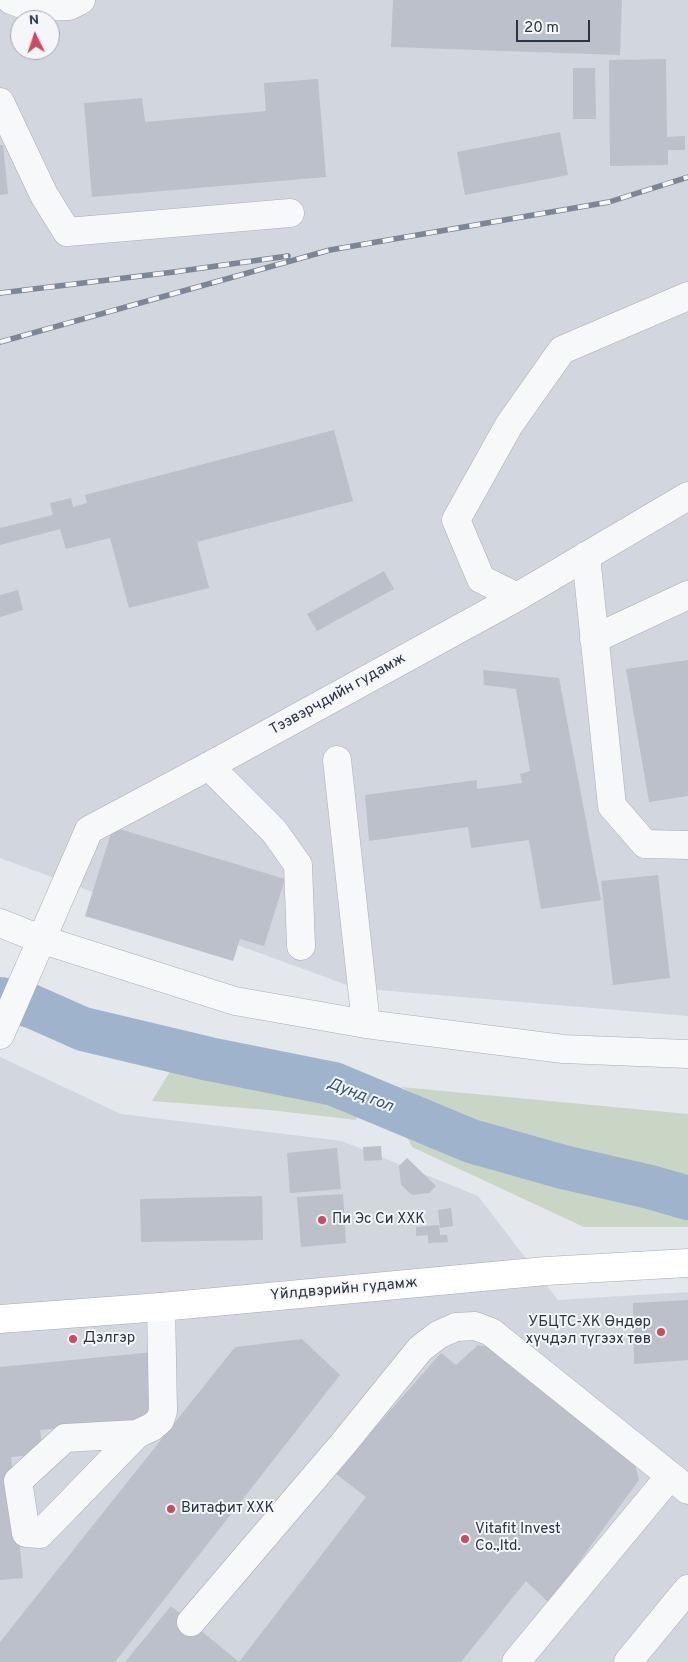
<!DOCTYPE html>
<meta charset="utf-8">
<style>
body{margin:0}
#map{position:relative;width:688px;height:1662px;overflow:hidden;background:#e4e7ec;font-family:Overpass,sans-serif}
canvas{display:block}
.north{position:absolute;left:10px;top:10px;width:50px;height:50px;box-sizing:border-box;background:#f4f6f9;border:1px solid #a4a8b1;border-radius:50%;rotate:356deg;font-size:14px;font-weight:700;line-height:20px;text-align:center;color:#2b3445}
.north::after{content:'';display:block;margin:auto;width:18px;height:22px;background:#d1495b;clip-path:polygon(50% 0,100% 100%,50% 72%,0 100%)}
.scale{position:absolute;left:516px;top:20px;width:74px;height:22px;box-sizing:border-box;border:2px solid #2b3445;border-top:0;padding-left:6px;font-size:15px;line-height:18px;white-space:nowrap;color:#2b3445;-webkit-text-stroke:4px #f4f6f9;paint-order:stroke}
</style>
<div id="map">
<canvas width="688" height="1662"></canvas>
<div class="north">N</div>
<div class="scale">20 m</div>
</div>
<script>
const ctx = document.querySelector('canvas').getContext('2d');
ctx.lineJoin = 'round';
function fillPath(path, color) { ctx.fillStyle = color; ctx.fill(path, 'evenodd'); }
function stroke(path, color, width, dash) { ctx.strokeStyle = color; ctx.lineWidth = width; ctx.lineCap = dash ? 'butt' : 'round'; ctx.setLineDash(dash || []); ctx.stroke(path); }
function drawText(font, color, halo, rows, align = 'center') {
  ctx.font = font + ' Overpass,sans-serif'; ctx.lineWidth = 4; ctx.setLineDash([]); ctx.textBaseline = 'middle'; ctx.strokeStyle = halo; ctx.fillStyle = color; for (const [text, x, y, turn = 0] of rows) {
    ctx.save(); ctx.translate(x, y); ctx.rotate((+turn || 0) * Math.PI / 180); ctx.textAlign = isNaN(turn) ? turn : align; if (halo) ctx.strokeText(text, 0, 0); ctx.fillText(text, 0, 0); ctx.restore();
  }
}
fillPath(new Path2D(`
 M 0,0 L 688,0 L 688,1016 L 355,988 L 0,858 ZM 20,20 L 50,20 L 50,50 L 20,50 Z
 M 0,1057 L 121,1114 L 342,1141 L 478,1196 L 558,1300 L 688,1292 L 688,1662 L 0,1662 Z`), '#d2d6de');
fillPath(new Path2D(`
 M 171,1070 L 271,1080 L 361,1104 L 356,1120 L 270,1110 L 152,1101 Z
 M 401,1087 L 688,1114 L 688,1185 L 669,1185 L 471,1125 Z
 M 401,1125 L 463,1150 L 661,1200 L 688,1202 L 688,1227 L 584,1227 L 412,1147 Z`), '#c9d6c5');
stroke(new Path2D(`
 M 0,999 L 31,1006 L 83,1029 L 209,1059 L 334,1084 L 471,1141 L 563,1167 L 650,1187 L 688,1198`), '#9fb4cc', 44);
fillPath(new Path2D(`
 M 393,0 L 622,0 L 620,55 L 391,47 Z
 M 666,59 L 667,137 L 685,136 L 685,150 L 668,150 L 668,165 L 610,166 L 609,60 Z
 M 573,68 L 595,68 L 596,119 L 573,119 Z
 M 318,79 L 326,177 L 92,197 L 84,103 L 142,98 L 145,122 L 266,111 L 264,83 Z
 M 560,132 L 568,175 L 465,195 L 457,152 Z
 M 0,145 L 3,145 L 8,194 L 0,195 Z
 M 334,430 L 353,501 L 197,542 L 209,588 L 129,608 L 110,538 L 66,549 L 60,529 L 0,545 L 0,528 L 53,515 L 50,503 L 71,498 L 73,507 L 87,503 L 85,495 Z
 M 384,571 L 394,589 L 317,631 L 307,614 Z
 M 18,590 L 23,610 L 0,617 L 0,595 Z
 M 688,660 L 688,796 L 649,802 L 626,669 Z
 M 483,670 L 559,678 L 601,900 L 541,909 L 529,840 L 471,848 L 468,827 L 369,841 L 365,795 L 477,780 L 477,789 L 522,783 L 520,774 L 530,771 L 516,689 L 484,685 Z
 M 113,827 L 285,879 L 264,946 L 240,939 L 233,961 L 85,916 Z
 M 658,875 L 670,978 L 613,985 L 601,881 Z
 M 381,1146 L 382,1160 L 364,1161 L 363,1147 Z
 M 337,1148 L 341,1189 L 290,1193 L 287,1153 Z
 M 407,1158 L 436,1186 L 429,1193 L 412,1195 L 401,1185 L 399,1166 Z
 M 343,1194 L 346,1243 L 301,1247 L 297,1197 Z
 M 262,1196 L 263,1240 L 141,1242 L 140,1199 Z
 M 451,1208 L 453,1226 L 440,1228 L 438,1210 Z
 M 439,1225 L 440,1235 L 447,1235 L 448,1242 L 428,1243 L 428,1235 L 416,1236 L 416,1227 Z
 M 688,1300 L 688,1360 L 634,1364 L 633,1303 Z
 M 302,1339 L 340,1375 L 115,1662 L 0,1662 L 0,1642 L 235,1347 Z
 M 478,1345 L 496,1348 L 635,1464 L 639,1480 L 549,1603 L 526,1581 L 461,1662 L 239,1662 L 366,1497 L 335,1473 L 441,1353 L 456,1365 Z
 M 154,1352 L 160,1418 L 40,1430 L 43,1454 L 11,1457 L 23,1578 L 0,1580 L 0,1367 Z
 M 171,1606 L 239,1662 L 125,1662 Z`), '#bbc0ca');
const minor = new Path2D(`
 M 11,0 L 30,7 L 69,6 L 81,0
 M 0,102 L 44,195 L 67,232 L 290,213
 M 586,556 L 612,806 L 645,844 L 688,845
 M 517,597 L 481,579 L 456,520 L 509,425 L 562,350 L 688,296
 M 594,639 L 688,595
 M 337,760 L 366,1024
 M 209,766 L 274,831 L 298,865 L 301,946
 M 0,923 L 40,939 L 235,1001 L 366,1024 L 563,1049 L 688,1054
 M 0,1035 L 89,830 L 209,766 L 517,597 L 688,496
 M 137,1434 L 40,1534 L 26,1533 L 18,1481 L 65,1438 L 137,1434 L 152,1427 L 160,1420 L 163,1411 L 161,1307
 M 191,1622 L 343,1444 L 420,1349 L 438,1335 L 456,1327 L 475,1326 L 491,1332 L 688,1490
 M 516,1662 L 670,1476
 M 628,1662 L 688,1589`);
const major = new Path2D(`
 M 0,1319 L 161,1307 L 546,1271 L 688,1263`);
stroke(minor, '#a9aeb7', 29);
stroke(major, '#a3abb8', 29);
stroke(minor, '#f7f8fa', 28);
stroke(major, '#fff', 28);
const rail = new Path2D(`
 M 0,293 L 174,272 L 288,256
 M 0,342 L 330,250 L 609,202 L 688,177`);
stroke(rail, '#7d8696', 5.5);
stroke(rail, '#f4f6f9', 4, [11]);
for (const [x, y, r, color] of [
 [322,1220,5,"#d1495b"],
 [661,1332,5,"#d1495b"],
 [73,1339,5,"#d1495b"],
 [171,1509,5,"#d1495b"],
 [465,1539,5,"#d1495b"]
]) { const dot = new Path2D(); dot.arc(x, y, r, 0, 2 * Math.PI); ctx.fillStyle = color; ctx.fill(dot); stroke(dot, '#f4f6f9', 2); }
drawText('15px', '#2b3445', '#f4f6f9', [
 ["Тээвэрчдийн гудамж",338,695,-29],
 ["Yйлдвэрийн гудамж",344,1290,-5]
]);
drawText('15px', '#2b3445', '#f4f6f9', [
 ["Пи Эс Си ХХК",332,1220],
 ["УБЦТС-ХК Өндөр",651,1323,"right"],
 ["хүчдэл түгээх төв",651,1340,"right"],
 ["Дэлгэр",83,1339],
 ["Витафит ХХК",181,1509],
 ["Vitafit Invest",475,1530],
 ["Co.,ltd.",475,1547]
], 'left');
drawText('italic 16px', '#34527a', '#f4f6f9', [
 ["Дунд гол",360,1096,21]
]);
</script>
